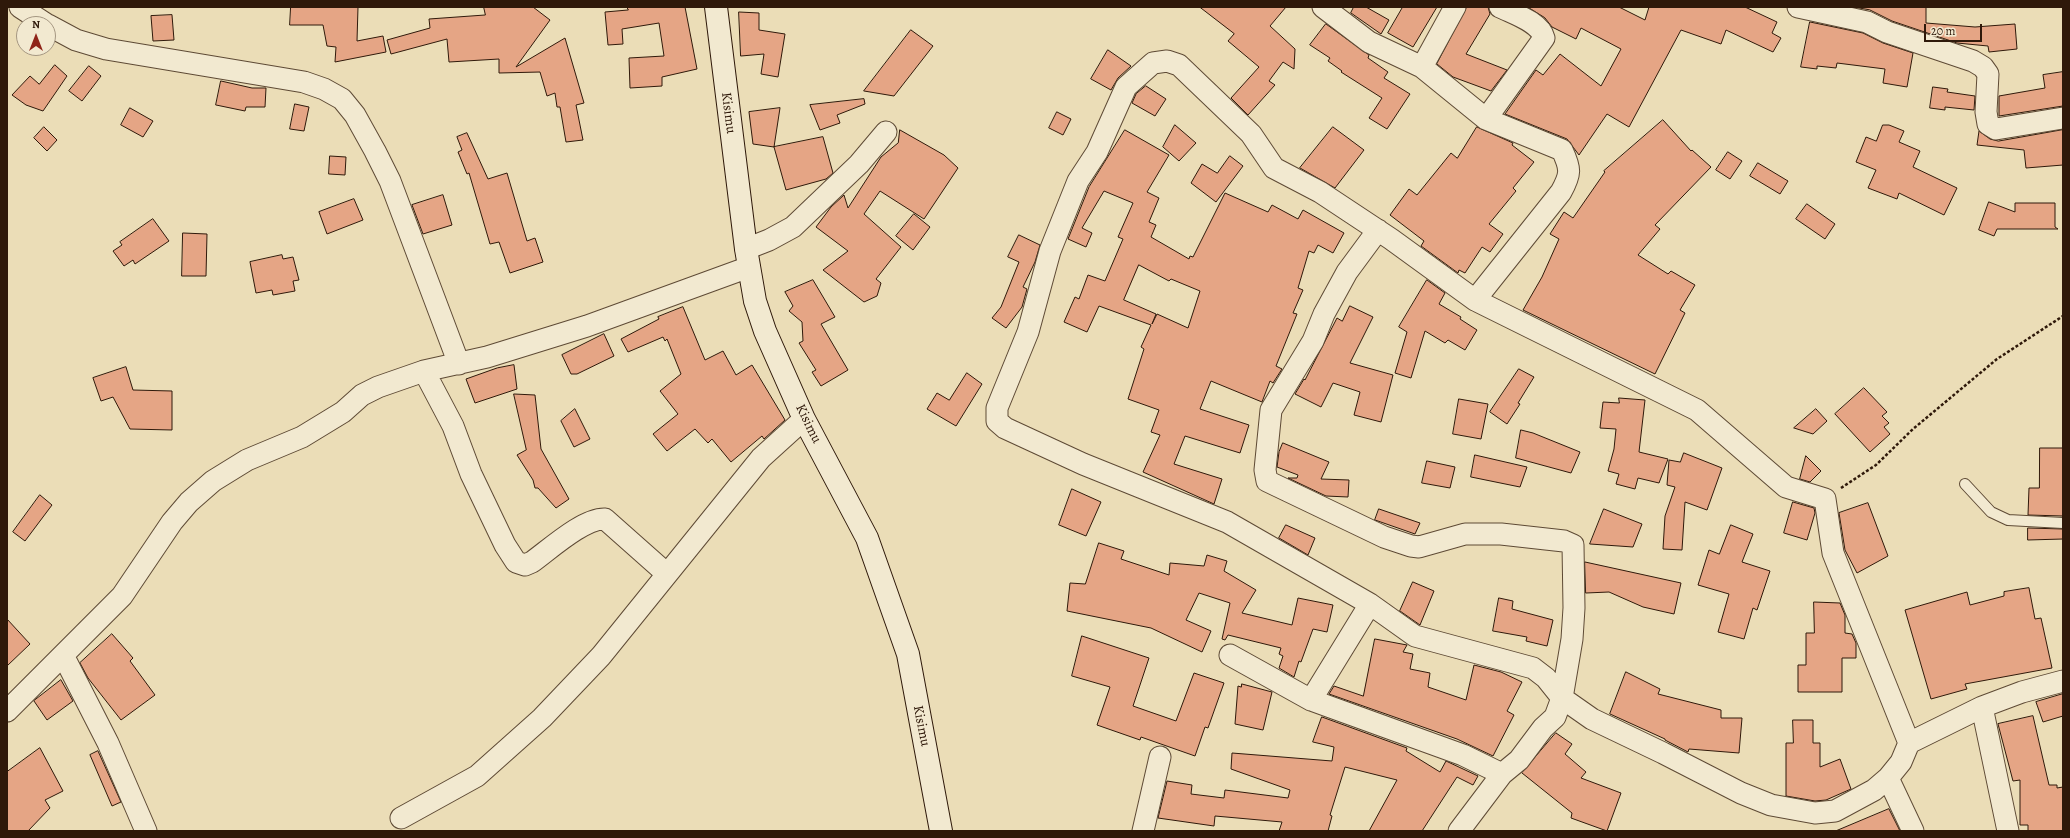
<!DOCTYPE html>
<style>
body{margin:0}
#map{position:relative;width:2070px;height:838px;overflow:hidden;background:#ebddb7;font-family:Alegreya,serif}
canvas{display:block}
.frame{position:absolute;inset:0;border:8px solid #2f190a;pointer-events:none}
.north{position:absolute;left:16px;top:16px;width:40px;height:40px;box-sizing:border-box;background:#f2e9d0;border:1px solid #a49681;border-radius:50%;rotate:0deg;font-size:11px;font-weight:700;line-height:16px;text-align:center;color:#2f190a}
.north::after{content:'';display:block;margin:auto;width:14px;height:18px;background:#8f2418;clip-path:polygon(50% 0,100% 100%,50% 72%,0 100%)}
.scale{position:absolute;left:1924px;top:24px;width:58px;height:18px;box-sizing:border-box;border:2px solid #2f190a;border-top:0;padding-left:5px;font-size:12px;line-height:14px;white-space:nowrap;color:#2f190a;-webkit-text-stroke:3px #f2e9d0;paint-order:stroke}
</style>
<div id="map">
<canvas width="2070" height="838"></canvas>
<div class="frame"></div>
<div class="north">N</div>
<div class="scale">20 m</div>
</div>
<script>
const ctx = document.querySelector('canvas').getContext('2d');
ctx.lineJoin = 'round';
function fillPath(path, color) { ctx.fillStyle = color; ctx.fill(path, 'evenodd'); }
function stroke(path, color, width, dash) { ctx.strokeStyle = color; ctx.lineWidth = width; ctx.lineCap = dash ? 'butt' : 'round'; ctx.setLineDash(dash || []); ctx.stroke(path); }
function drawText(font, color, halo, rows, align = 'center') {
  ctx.font = font + ' Alegreya,serif'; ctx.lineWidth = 4; ctx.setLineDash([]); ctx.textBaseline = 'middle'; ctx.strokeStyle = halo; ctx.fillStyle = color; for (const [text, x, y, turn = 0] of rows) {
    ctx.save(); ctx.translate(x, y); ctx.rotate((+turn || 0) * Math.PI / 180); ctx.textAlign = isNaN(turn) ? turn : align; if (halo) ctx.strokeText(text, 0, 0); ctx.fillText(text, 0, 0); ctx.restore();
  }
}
const building = new Path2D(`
 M 291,7 L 358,7 L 357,41 L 383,36 L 386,52 L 335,62 L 336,47 L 327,46 L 323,25 L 290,25 Z
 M 484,7 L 533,7 L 550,20 L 516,67 L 565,38 L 584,103 L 576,105 L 583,140 L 566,142 L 560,107 L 557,107 L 555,93 L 547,96 L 540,72 L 499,73 L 499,59 L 449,62 L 447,39 L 391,54 L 387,40 L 430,28 L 429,19 L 485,15 Z
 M 627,7 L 685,7 L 697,69 L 662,77 L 662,86 L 630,88 L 629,58 L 664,56 L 659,23 L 622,29 L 623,44 L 608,45 L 605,12 L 628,10 Z
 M 1200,7 L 1286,7 L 1270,26 L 1295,49 L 1294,69 L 1283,62 L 1269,81 L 1275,85 L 1248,115 L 1231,98 L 1259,67 L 1228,41 L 1234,34 Z
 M 1354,7 L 1366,7 L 1389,20 L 1381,34 L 1351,13 Z
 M 1403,7 L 1437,7 L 1413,47 L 1388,33 Z
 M 1467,7 L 1488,7 L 1490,14 L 1466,54 L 1507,70 L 1491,91 L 1453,77 L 1437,64 Z
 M 1528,7 L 1619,7 L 1645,20 L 1649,7 L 1745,7 L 1777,22 L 1772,33 L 1781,38 L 1773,52 L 1726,30 L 1721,44 L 1681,30 L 1629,127 L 1607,114 L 1579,155 L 1567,139 L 1505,114 L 1536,70 L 1543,75 L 1560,54 L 1601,86 L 1621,49 L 1581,28 L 1576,39 L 1552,27 L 1545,18 Z
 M 1854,7 L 1926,7 L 1926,23 L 1975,27 L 2015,24 L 2017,49 L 1989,52 L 1988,46 L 1957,43 L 1892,21 L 1870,10 Z
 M 739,12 L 759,13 L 759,30 L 785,34 L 778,77 L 761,74 L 764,54 L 741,56 Z
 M 172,15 L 174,40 L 153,41 L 151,16 Z
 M 1810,22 L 1863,33 L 1883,43 L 1913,53 L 1907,87 L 1883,83 L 1885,69 L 1837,63 L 1836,68 L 1817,66 L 1817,69 L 1801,67 Z
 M 1326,24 L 1369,55 L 1368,58 L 1388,72 L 1384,78 L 1410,94 L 1387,129 L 1369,118 L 1382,98 L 1341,72 L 1342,71 L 1328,61 L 1330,58 L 1310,45 Z
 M 911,30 L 933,46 L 894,96 L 864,91 Z
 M 1108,50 L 1131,66 L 1118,78 L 1111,90 L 1091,79 Z
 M 55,65 L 67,76 L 43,111 L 26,105 L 12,95 L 30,76 L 39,84 Z
 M 89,66 L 101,76 L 82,101 L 69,91 Z
 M 2063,72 L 2063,106 L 1999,116 L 1999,96 L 2045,88 L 2043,75 Z
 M 221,81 L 252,88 L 266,88 L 265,107 L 246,107 L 245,111 L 216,105 Z
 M 1146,86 L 1166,99 L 1155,116 L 1132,103 L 1136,94 Z
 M 1933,87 L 1948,89 L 1947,92 L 1975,96 L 1974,110 L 1945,107 L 1945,110 L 1930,108 Z
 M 864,99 L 865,104 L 837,115 L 840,123 L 820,130 L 810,105 Z
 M 295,104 L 309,107 L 304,131 L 290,129 Z
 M 130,108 L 153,121 L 143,137 L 121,125 Z
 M 780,108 L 774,147 L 753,144 L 749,112 Z
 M 1057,112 L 1071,119 L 1063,135 L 1049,128 Z
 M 1663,120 L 1691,151 L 1692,150 L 1711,167 L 1655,225 L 1660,229 L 1638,255 L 1668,274 L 1671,271 L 1695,285 L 1680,310 L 1685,313 L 1655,374 L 1523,310 L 1542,277 L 1559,239 L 1550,234 L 1564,212 L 1573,218 L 1605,172 L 1604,171 Z
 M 1175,125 L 1196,143 L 1179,161 L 1163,147 Z
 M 1883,125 L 1889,125 L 1904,131 L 1899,142 L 1920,151 L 1913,167 L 1957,188 L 1944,215 L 1899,193 L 1897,199 L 1868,188 L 1876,170 L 1856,162 L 1866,137 L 1876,141 Z
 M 44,127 L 57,140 L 47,151 L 34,138 Z
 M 1333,127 L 1364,150 L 1335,188 L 1300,168 Z
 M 1477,127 L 1513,143 L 1512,145 L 1534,162 L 1513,188 L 1516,191 L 1489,224 L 1503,234 L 1490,252 L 1482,247 L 1465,273 L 1459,270 L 1458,273 L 1421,246 L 1424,241 L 1390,215 L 1409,189 L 1417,195 L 1451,153 L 1457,158 Z
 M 900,130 L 944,155 L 958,168 L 924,219 L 880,191 L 864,214 L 901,247 L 876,279 L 881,283 L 877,296 L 864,302 L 823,270 L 848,251 L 816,227 L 831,207 L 844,195 L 848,208 L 881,157 L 898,143 Z
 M 1125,130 L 1169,155 L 1147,192 L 1159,198 L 1149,222 L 1156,225 L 1151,237 L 1189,259 L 1190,256 L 1193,257 L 1225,193 L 1268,212 L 1272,205 L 1298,219 L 1303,210 L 1344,233 L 1333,253 L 1318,245 L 1314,253 L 1309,251 L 1298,288 L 1303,290 L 1293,313 L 1297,314 L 1276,366 L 1282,369 L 1273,383 L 1270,381 L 1262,402 L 1211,381 L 1200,409 L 1249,425 L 1240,453 L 1185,436 L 1174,464 L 1222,479 L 1214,504 L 1143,472 L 1160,435 L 1151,432 L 1159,410 L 1128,399 L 1144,349 L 1141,347 L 1151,325 L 1099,306 L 1087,332 L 1064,322 L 1075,297 L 1079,299 L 1088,275 L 1105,281 L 1123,239 L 1118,237 L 1133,203 L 1104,191 L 1082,228 L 1092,233 L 1086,247 L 1068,239 L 1089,187 ZM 1139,265 L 1169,281 L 1171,279 L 1200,291 L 1188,328 L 1157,314 L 1152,324 L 1156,314 L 1124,300 Z
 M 2063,130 L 2063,165 L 2026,168 L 2024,150 L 1977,145 L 1979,131 L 1990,139 L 1998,141 Z
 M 467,133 L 488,179 L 507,173 L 527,241 L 535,238 L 543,262 L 510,273 L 499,242 L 490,244 L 469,173 L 467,174 L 458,152 L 462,150 L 457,137 Z
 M 823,137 L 833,173 L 826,179 L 786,190 L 774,147 Z
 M 1728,152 L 1742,161 L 1730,179 L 1716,170 Z
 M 330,156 L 346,157 L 345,175 L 329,174 Z
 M 1230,156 L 1243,166 L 1216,202 L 1191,183 L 1202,164 L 1217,173 Z
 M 1758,163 L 1788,181 L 1780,194 L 1750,176 Z
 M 443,195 L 452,225 L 423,234 L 412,205 Z
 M 354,199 L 363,220 L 327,234 L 319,212 Z
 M 1989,202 L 2015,212 L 2015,203 L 2055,203 L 2055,227 L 2058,229 L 1997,229 L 1994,236 L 1979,230 Z
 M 1807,204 L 1835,224 L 1825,239 L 1796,219 Z
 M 914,214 L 930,227 L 913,250 L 896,236 Z
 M 153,219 L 169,241 L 135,264 L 133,260 L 124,266 L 113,251 L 122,245 L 120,242 Z
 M 183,233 L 207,234 L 206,276 L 182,276 Z
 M 1019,235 L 1040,245 L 1035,262 L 1023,287 L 1027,289 L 1022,307 L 1006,328 L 992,318 L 1001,307 L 1019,262 L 1008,257 Z
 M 282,255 L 283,259 L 293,257 L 299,280 L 293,281 L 295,291 L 273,295 L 272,290 L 256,293 L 250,262 Z
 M 813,280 L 835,317 L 821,324 L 848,370 L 821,386 L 812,372 L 816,370 L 799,343 L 803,341 L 802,322 L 789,311 L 793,306 L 785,292 Z
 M 1427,280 L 1445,293 L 1439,304 L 1461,317 L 1460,319 L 1477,330 L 1465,350 L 1448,340 L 1445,343 L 1425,331 L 1411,378 L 1395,373 L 1407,332 L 1399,327 Z
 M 1350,306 L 1373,317 L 1350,363 L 1393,375 L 1381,422 L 1354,415 L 1360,392 L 1333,383 L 1321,407 L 1295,394 L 1304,379 L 1305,380 L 1337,318 L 1342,321 Z
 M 683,307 L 705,360 L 723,351 L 736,375 L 752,365 L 785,420 L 764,439 L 762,436 L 731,462 L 712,439 L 708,443 L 695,429 L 667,451 L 653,434 L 678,414 L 660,391 L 681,374 L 667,339 L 665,341 L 663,337 L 628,352 L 621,339 L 659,319 L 658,317 Z
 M 604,334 L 614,356 L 577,374 L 571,374 L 562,355 Z
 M 514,365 L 517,389 L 475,403 L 466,379 L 497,368 Z
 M 126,367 L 133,390 L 172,391 L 172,430 L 130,429 L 113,397 L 101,401 L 93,378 Z
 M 1519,369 L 1534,377 L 1518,403 L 1520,404 L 1507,424 L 1490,412 Z
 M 967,373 L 982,384 L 956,426 L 927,409 L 937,393 L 949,400 Z
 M 1864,388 L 1887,412 L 1882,416 L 1889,423 L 1884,427 L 1890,434 L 1870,452 L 1835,414 Z
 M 514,394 L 535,395 L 541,449 L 569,499 L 556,508 L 538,488 L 535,488 L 533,480 L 517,455 L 526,450 Z
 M 1619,398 L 1645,400 L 1639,452 L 1668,459 L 1659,483 L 1638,478 L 1635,489 L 1616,484 L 1619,474 L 1608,471 L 1614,449 L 1616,429 L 1600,428 L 1603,402 L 1619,403 Z
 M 1459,399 L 1488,404 L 1481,439 L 1453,434 Z
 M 575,409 L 590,439 L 574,447 L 561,421 Z
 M 1816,409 L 1827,421 L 1813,434 L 1794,428 Z
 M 1521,430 L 1533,433 L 1580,452 L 1571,473 L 1516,458 Z
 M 1283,443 L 1329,462 L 1321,479 L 1349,480 L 1348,497 L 1326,496 L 1288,478 L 1297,478 L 1298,475 L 1277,467 L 1279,452 Z
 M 2040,448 L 2063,448 L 2063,516 L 2028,515 L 2029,488 L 2039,488 Z
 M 1684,453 L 1722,468 L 1707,510 L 1685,502 L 1682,550 L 1663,549 L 1665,516 L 1675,487 L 1667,485 L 1669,460 L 1680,462 Z
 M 1475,455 L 1527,467 L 1520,487 L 1471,477 Z
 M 1806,456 L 1821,471 L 1810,482 L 1800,479 Z
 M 1427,461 L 1455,467 L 1450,488 L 1422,483 Z
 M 1072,489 L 1101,502 L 1086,536 L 1059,525 Z
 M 40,495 L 52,505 L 25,541 L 13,532 Z
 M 1793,502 L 1814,508 L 1815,513 L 1807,540 L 1784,533 Z
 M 1868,503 L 1888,556 L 1857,573 L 1845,550 L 1839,513 Z
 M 1379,509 L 1420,523 L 1415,534 L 1375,520 Z
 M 1604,509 L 1642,524 L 1633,547 L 1590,544 Z
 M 1286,525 L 1315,538 L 1308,555 L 1279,538 Z
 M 1731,525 L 1753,534 L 1742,562 L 1770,571 L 1757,610 L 1753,608 L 1744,639 L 1718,632 L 1729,594 L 1698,585 L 1709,550 L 1719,554 Z
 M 2028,528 L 2063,529 L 2063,539 L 2028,540 Z
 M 1099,543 L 1124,551 L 1121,559 L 1169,575 L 1170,563 L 1204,566 L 1207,555 L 1227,561 L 1224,571 L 1256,590 L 1242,613 L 1292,625 L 1298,598 L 1333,605 L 1327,632 L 1313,629 L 1301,662 L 1299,661 L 1294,677 L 1279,668 L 1283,656 L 1279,654 L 1281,648 L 1228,635 L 1225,640 L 1222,639 L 1230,603 L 1199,593 L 1186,620 L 1211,631 L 1202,652 L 1151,628 L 1067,611 L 1070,583 L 1085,584 Z
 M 1585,562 L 1681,583 L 1674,614 L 1643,607 L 1609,592 L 1586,593 Z
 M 1413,582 L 1434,591 L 1420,625 L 1400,611 Z
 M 2029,588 L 2035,619 L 2041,618 L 2052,668 L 1965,684 L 1967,689 L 1931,699 L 1905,610 L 1967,592 L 1970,605 L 2004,596 L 2004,592 Z
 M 1499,598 L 1513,601 L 1512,609 L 1553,620 L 1547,646 L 1526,641 L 1527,637 L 1493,631 Z
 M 1814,602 L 1840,603 L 1845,615 L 1845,633 L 1852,634 L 1856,643 L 1856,658 L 1842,658 L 1842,692 L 1798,692 L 1798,665 L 1806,665 L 1806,633 L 1814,633 Z
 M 7,619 L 30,644 L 7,666 Z
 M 112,634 L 133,658 L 130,661 L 155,695 L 121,720 L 88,678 L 80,663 Z
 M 1082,636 L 1149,658 L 1133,706 L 1176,721 L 1194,673 L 1224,683 L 1208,728 L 1205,727 L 1195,756 L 1141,737 L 1140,740 L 1097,725 L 1110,687 L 1072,676 Z
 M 1375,639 L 1407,645 L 1403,652 L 1413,654 L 1410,669 L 1430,673 L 1428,687 L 1466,700 L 1474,665 L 1501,672 L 1522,682 L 1507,711 L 1514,715 L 1493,756 L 1457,739 L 1329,694 L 1334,686 L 1363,696 Z
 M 1626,672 L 1660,689 L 1658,694 L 1721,710 L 1721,718 L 1742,718 L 1739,753 L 1689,749 L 1688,752 L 1665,740 L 1665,739 L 1610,714 Z
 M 61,680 L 73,701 L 47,720 L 34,701 Z
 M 1242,684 L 1272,692 L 1263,730 L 1235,724 L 1238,686 L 1241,687 Z
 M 2063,694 L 2063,716 L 2043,722 L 2036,702 Z
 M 2033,716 L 2049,785 L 2057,785 L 2057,788 L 2063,787 L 2063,831 L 2028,831 L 2028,825 L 2020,825 L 2020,780 L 2013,781 L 1998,724 Z
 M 1322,717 L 1407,748 L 1406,751 L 1440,772 L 1446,761 L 1478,776 L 1473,785 L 1457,777 L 1422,831 L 1369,831 L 1397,780 L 1345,767 L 1330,815 L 1332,816 L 1328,831 L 1279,831 L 1282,822 L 1215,816 L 1214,826 L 1158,818 L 1167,781 L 1192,785 L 1191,794 L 1224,798 L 1225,790 L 1288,798 L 1290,790 L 1231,769 L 1232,753 L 1332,761 L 1334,747 L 1313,742 Z
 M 1793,720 L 1813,720 L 1813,743 L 1820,743 L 1820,767 L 1840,759 L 1851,789 L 1826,800 L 1815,801 L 1786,796 L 1786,743 L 1793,743 Z
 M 1556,733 L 1572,744 L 1565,754 L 1586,772 L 1581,778 L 1621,793 L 1607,831 L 1571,818 L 1572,813 L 1522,773 Z
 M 40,748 L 63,791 L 45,800 L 50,808 L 28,831 L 7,831 L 7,772 Z
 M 98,751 L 121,802 L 112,806 L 90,755 Z
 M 1889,809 L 1900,831 L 1836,831 Z`);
fillPath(building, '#e5a585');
stroke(building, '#2f190a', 1);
const lane = new Path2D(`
 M 1965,484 L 1991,512 L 2008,520 L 2063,523`);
const street = new Path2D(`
 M 20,7 L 46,24
 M 1323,7 L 1369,42 L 1422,67 L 1486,119 L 1562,150 C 1571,169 1571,174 1561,192 L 1475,300
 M 1798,7 L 1867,22 L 1887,32 L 1973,61 L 1983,67 L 1988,74 L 1986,112 L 1988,124 L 1996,129 L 2063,118
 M 48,25 L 76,40 L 106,49 L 304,82 L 324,89 L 342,99 L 355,115 L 375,151 L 390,181 L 459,364
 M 1422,67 L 1455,7
 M 1486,119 L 1544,38 C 1540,22 1514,14 1500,7
 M 1378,230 L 1347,272 L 1324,314 L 1313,341 L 1271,410 L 1265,470 L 1267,481 L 1384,537 L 1411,546 L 1419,547 L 1465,534 L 1501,534 L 1564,541 L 1573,545 L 1574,608 L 1572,639 L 1562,698 L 1555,717 L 1543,728 L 1519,760 L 1502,774 L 1459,831
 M 746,249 L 769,240 L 793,227 L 859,164 L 886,132
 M 424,371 L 453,426 L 471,474 L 505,545 L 516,562 L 525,565 L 532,562 C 550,549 584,518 605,519 L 667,574
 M 63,655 L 108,743 L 146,831
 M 1230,655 L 1311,700 L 1463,755 L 1502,774
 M 1311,700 L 1370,604
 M 1982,707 L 2008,831
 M 7,711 L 122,596 L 172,522 L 189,502 L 213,481 L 247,460 L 302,437 L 343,412 L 362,395 L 378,387 L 424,371 L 487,357 L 587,326 L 749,267
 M 1909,743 L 1833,553 L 1825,499 L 1786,487 L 1697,410 L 1475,300 L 1391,239 L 1320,192 L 1274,168 L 1251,134 L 1179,65 L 1167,61 L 1153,63 L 1126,87 L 1097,152 L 1078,181 L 1050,251 L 1028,332 L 997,408 L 997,421 L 1005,428 L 1083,464 L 1227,522 L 1370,604 L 1415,636 L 1533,668 L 1546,678 L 1562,698 L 1592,719 L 1663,753 L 1741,793 L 1771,805 L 1815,813 L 1835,811 L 1874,790 L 1888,778 L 1901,762 L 1909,743 L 1982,707 L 2022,692 L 2063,681
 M 1888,778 L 1913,831
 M 401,818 L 477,776 L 542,718 L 601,656 L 761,458 L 804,419
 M 1143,831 L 1160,757`);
const secondary = new Path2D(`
 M 716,7 L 746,249 L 755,301 L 765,331 L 804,419 L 867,538 L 908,654 L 941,831`);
stroke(lane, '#5e4a35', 12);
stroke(street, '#5e4a35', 23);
stroke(secondary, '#2f190a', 24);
stroke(new Path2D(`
 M 1841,488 L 1876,465 L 1913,429 L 1997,359 L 2063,316`), '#2f190a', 2.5, [3, 2]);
stroke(lane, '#f2e9d0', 10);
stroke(street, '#f2e9d0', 21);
stroke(secondary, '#f2e9d0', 22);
drawText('14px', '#2f190a', '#f2e9d0', [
 ["Kisimu",728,113,83],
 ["Kisimu",808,424,64],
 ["Kisimu",921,726,79]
]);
</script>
